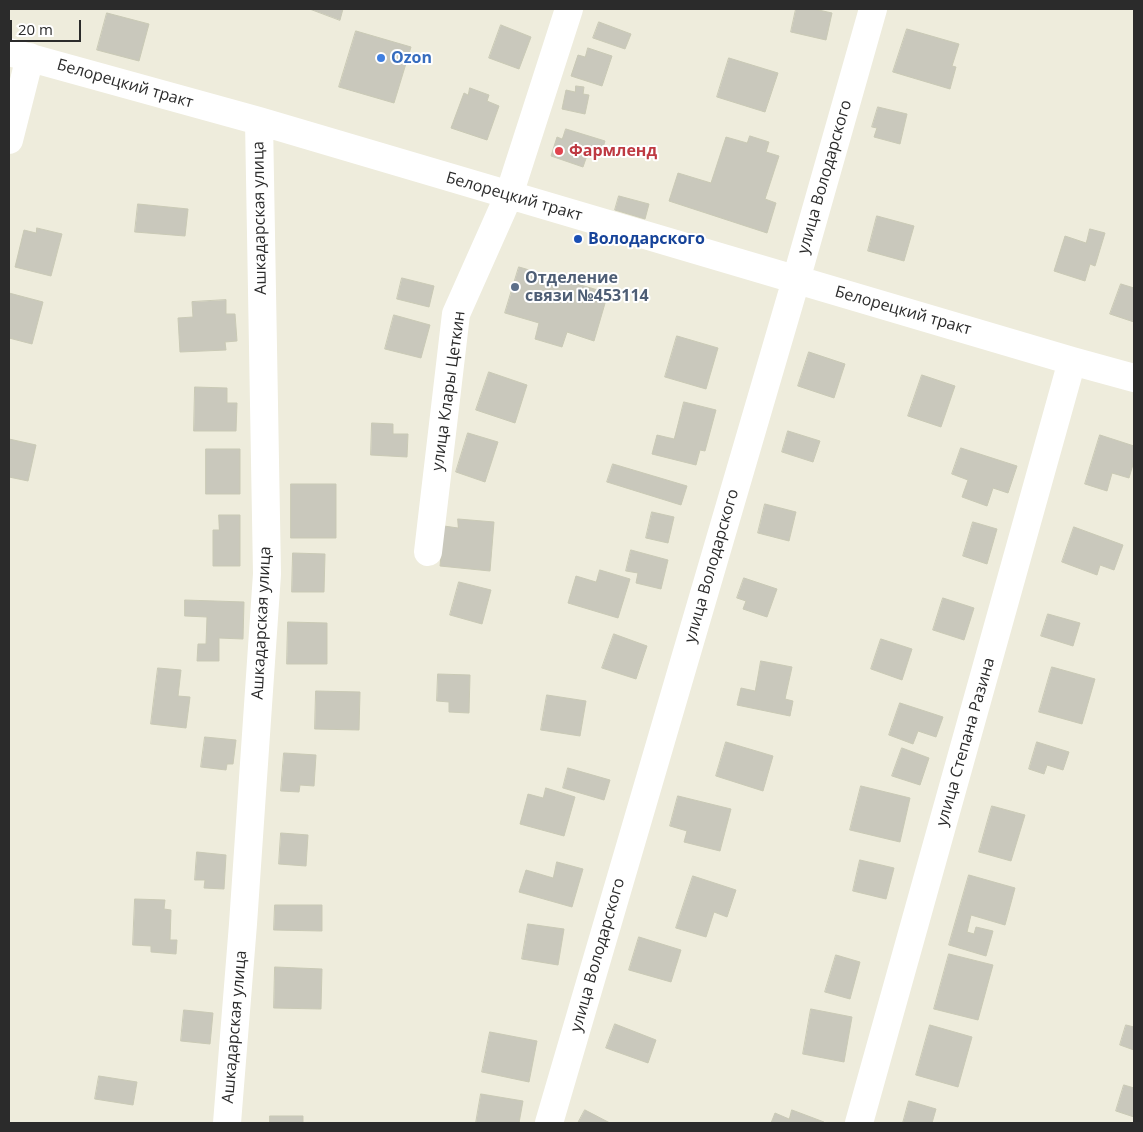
<!DOCTYPE html>
<meta charset="utf-8">
<style>
body{margin:0}
#map{position:relative;width:1143px;height:1132px;overflow:hidden;background:#eeecdc;font-family:"Open Sans",sans-serif}
canvas{display:block}
.frame{position:absolute;inset:0;border:10px solid #2b2b2b;pointer-events:none}
.scale{position:absolute;left:10px;top:20px;width:71px;height:22px;box-sizing:border-box;border:2px solid #2b2b2b;border-top:0;padding-left:6px;font-size:15px;line-height:18px;white-space:nowrap;color:#2b2b2b;-webkit-text-stroke:4px #fff;paint-order:stroke}
</style>
<div id="map">
<canvas width="1143" height="1132"></canvas>
<div class="frame"></div>
<div class="scale">20 m</div>
</div>
<script>
const ctx = document.querySelector('canvas').getContext('2d');
ctx.lineJoin = 'round';
function fillPath(path, color) { ctx.fillStyle = color; ctx.fill(path, 'evenodd'); }
function stroke(path, color, width, dash) { ctx.strokeStyle = color; ctx.lineWidth = width; ctx.lineCap = dash ? 'butt' : 'round'; ctx.setLineDash(dash || []); ctx.stroke(path); }
function drawText(font, color, halo, rows, align = 'center') {
  ctx.font = font + ' "Open Sans",sans-serif'; ctx.lineWidth = 4; ctx.setLineDash([]); ctx.textBaseline = 'middle'; ctx.strokeStyle = halo; ctx.fillStyle = color; for (const [text, x, y, turn = 0] of rows) {
    ctx.save(); ctx.translate(x, y); ctx.rotate((+turn || 0) * Math.PI / 180); ctx.textAlign = isNaN(turn) ? turn : align; if (halo) ctx.strokeText(text, 0, 0); ctx.fillText(text, 0, 0); ctx.restore();
  }
}
const building = new Path2D(`
 M 310,9 L 343,9 L 340,20 Z
 M 796,9 L 814,9 L 832,13 L 826,40 L 791,32 Z
 M 107,13 L 149,24 L 139,61 L 97,50 Z
 M 599,22 L 631,34 L 625,49 L 593,38 Z
 M 501,25 L 531,37 L 519,69 L 489,58 Z
 M 907,29 L 959,44 L 952,66 L 956,67 L 950,89 L 893,72 Z
 M 356,31 L 411,47 L 394,103 L 339,87 Z
 M 588,48 L 612,56 L 602,86 L 571,76 L 578,55 L 585,57 Z
 M 729,58 L 778,73 L 765,112 L 717,97 Z
 M 576,86 L 584,87 L 583,94 L 589,95 L 585,114 L 562,109 L 566,90 L 575,92 Z
 M 470,88 L 489,95 L 487,101 L 499,106 L 487,140 L 451,128 L 464,93 L 468,95 Z
 M 878,107 L 907,114 L 900,144 L 874,137 L 877,128 L 872,127 Z
 M 566,129 L 605,141 L 601,154 L 589,150 L 583,167 L 551,156 L 557,137 L 562,139 Z
 M 750,136 L 769,142 L 766,152 L 779,156 L 765,199 L 776,203 L 767,233 L 669,201 L 678,173 L 711,183 L 726,137 L 747,143 Z
 M 619,196 L 649,204 L 645,219 L 615,210 Z
 M 138,204 L 188,209 L 185,236 L 135,232 Z
 M 877,216 L 914,226 L 904,261 L 868,251 Z
 M 37,228 L 62,234 L 51,276 L 15,267 L 24,230 L 36,233 Z
 M 1090,229 L 1105,233 L 1095,266 L 1090,264 L 1085,281 L 1054,271 L 1065,236 L 1086,243 Z
 M 519,267 L 608,293 L 594,341 L 567,332 L 562,347 L 535,339 L 539,323 L 505,313 Z
 M 402,278 L 434,286 L 429,307 L 397,299 Z
 M 1121,284 L 1134,288 L 1134,322 L 1110,314 Z
 M 9,293 L 43,302 L 32,344 L 9,338 Z
 M 226,300 L 226,314 L 235,314 L 237,341 L 225,342 L 226,350 L 180,352 L 178,318 L 193,317 L 192,302 Z
 M 394,315 L 430,325 L 421,358 L 385,349 Z
 M 677,336 L 718,348 L 706,389 L 665,377 Z
 M 809,352 L 845,364 L 834,398 L 798,386 Z
 M 489,372 L 527,385 L 515,423 L 476,410 Z
 M 922,375 L 955,386 L 941,427 L 908,416 Z
 M 195,387 L 227,388 L 227,403 L 237,403 L 236,431 L 194,431 Z
 M 684,402 L 716,410 L 705,451 L 700,450 L 696,465 L 652,454 L 657,435 L 674,439 Z
 M 372,423 L 393,424 L 393,434 L 408,434 L 407,457 L 371,455 Z
 M 788,431 L 820,441 L 813,462 L 782,452 Z
 M 468,433 L 498,442 L 485,482 L 456,472 Z
 M 1100,435 L 1134,446 L 1134,461 L 1129,478 L 1112,473 L 1107,491 L 1085,484 Z
 M 9,439 L 36,445 L 28,481 L 9,477 Z
 M 961,448 L 1017,466 L 1008,493 L 993,488 L 987,506 L 962,497 L 968,480 L 952,474 Z
 M 206,449 L 240,449 L 240,494 L 206,494 Z
 M 613,464 L 687,486 L 681,505 L 607,482 Z
 M 291,484 L 336,484 L 336,538 L 291,538 Z
 M 765,504 L 796,512 L 789,541 L 758,533 Z
 M 652,512 L 674,517 L 668,543 L 646,538 Z
 M 219,515 L 240,515 L 240,566 L 213,566 L 213,530 L 219,530 Z
 M 458,519 L 494,522 L 490,571 L 440,566 L 444,526 L 458,528 Z
 M 973,522 L 997,529 L 987,564 L 963,556 Z
 M 1074,527 L 1123,545 L 1114,570 L 1100,565 L 1097,575 L 1062,562 Z
 M 631,550 L 668,560 L 661,589 L 636,583 L 638,573 L 626,571 Z
 M 293,553 L 325,554 L 324,592 L 292,592 Z
 M 600,570 L 630,579 L 618,618 L 568,603 L 576,576 L 596,582 Z
 M 744,578 L 777,589 L 767,617 L 743,609 L 746,601 L 737,598 Z
 M 459,582 L 491,590 L 482,624 L 450,615 Z
 M 943,598 L 974,608 L 964,640 L 933,630 Z
 M 185,600 L 244,602 L 243,639 L 219,638 L 219,661 L 197,661 L 198,644 L 206,644 L 207,617 L 185,616 Z
 M 1048,614 L 1080,623 L 1073,646 L 1041,636 Z
 M 288,622 L 327,623 L 327,664 L 287,664 Z
 M 614,634 L 647,646 L 636,679 L 602,668 Z
 M 881,639 L 912,649 L 902,680 L 871,669 Z
 M 761,661 L 792,667 L 785,699 L 793,701 L 790,716 L 737,705 L 741,688 L 755,691 Z
 M 1052,667 L 1095,679 L 1082,724 L 1039,712 Z
 M 158,668 L 181,670 L 178,696 L 190,697 L 186,728 L 151,724 Z
 M 438,674 L 470,675 L 469,713 L 449,712 L 449,702 L 437,701 Z
 M 316,691 L 360,692 L 359,730 L 315,729 Z
 M 547,695 L 586,701 L 580,736 L 541,730 Z
 M 900,703 L 943,717 L 936,737 L 918,731 L 913,744 L 889,735 Z
 M 205,737 L 236,740 L 233,764 L 227,764 L 226,770 L 201,767 Z
 M 726,742 L 773,756 L 763,791 L 716,776 Z
 M 1037,742 L 1069,752 L 1063,770 L 1047,765 L 1044,774 L 1029,769 Z
 M 902,748 L 929,758 L 920,785 L 892,776 Z
 M 284,753 L 316,755 L 314,786 L 300,785 L 299,792 L 281,791 Z
 M 568,768 L 610,780 L 604,800 L 563,788 Z
 M 861,786 L 910,798 L 900,842 L 850,830 Z
 M 546,788 L 575,797 L 564,836 L 520,824 L 528,794 L 543,798 Z
 M 678,796 L 731,809 L 720,851 L 684,842 L 687,831 L 670,826 Z
 M 992,806 L 1025,815 L 1011,861 L 979,852 Z
 M 281,833 L 308,835 L 306,866 L 279,864 Z
 M 197,852 L 226,855 L 224,889 L 204,888 L 205,880 L 195,880 Z
 M 860,860 L 894,868 L 886,899 L 853,891 Z
 M 557,862 L 583,869 L 572,907 L 519,892 L 526,870 L 553,878 Z
 M 969,875 L 1015,888 L 1005,925 L 971,915 L 967,932 L 974,934 L 976,927 L 993,931 L 986,956 L 949,945 Z
 M 693,876 L 736,890 L 727,917 L 714,912 L 706,937 L 676,928 Z
 M 135,899 L 165,900 L 164,909 L 171,910 L 170,940 L 177,940 L 176,954 L 151,952 L 151,946 L 133,945 Z
 M 275,905 L 322,905 L 322,931 L 274,930 Z
 M 528,924 L 564,929 L 558,965 L 522,959 Z
 M 639,937 L 681,950 L 671,982 L 629,970 Z
 M 949,954 L 993,965 L 978,1020 L 934,1009 Z
 M 836,955 L 860,962 L 850,999 L 825,992 Z
 M 275,967 L 322,969 L 321,1009 L 274,1008 Z
 M 811,1009 L 852,1017 L 844,1062 L 803,1054 Z
 M 184,1010 L 213,1013 L 210,1044 L 181,1041 Z
 M 615,1024 L 656,1040 L 648,1063 L 606,1048 Z
 M 930,1025 L 972,1037 L 958,1087 L 916,1075 Z
 M 1126,1025 L 1134,1027 L 1134,1050 L 1120,1045 Z
 M 490,1032 L 537,1041 L 529,1082 L 482,1072 Z
 M 99,1076 L 137,1082 L 133,1105 L 95,1099 Z
 M 1124,1085 L 1134,1088 L 1134,1117 L 1116,1111 Z
 M 481,1094 L 523,1101 L 519,1123 L 476,1123 Z
 M 909,1101 L 936,1109 L 932,1123 L 903,1123 Z
 M 585,1110 L 610,1123 L 578,1123 Z
 M 792,1110 L 824,1122 L 823,1123 L 771,1123 L 775,1113 L 789,1119 Z
 M 270,1116 L 303,1116 L 303,1123 L 270,1123 Z`);
fillPath(building, '#c9c8bc');
stroke(building, '#c9c9b5', 1);
stroke(new Path2D(`
 M 9,52 L 259,121 L 1072,361 L 1134,378
 M 9,140 L 30,57
 M 428,552 L 456,314 L 509,195 L 569,9
 M 227,1123 L 243,924 L 267,574 L 259,121
 M 549,1123 L 796,280 L 873,9
 M 859,1123 L 1072,361`), '#fff', 28);
for (const [x, y, r, color] of [
 [381,58,5,"#3f7fe0"],
 [559,151,5,"#e0444e"],
 [578,239,5,"#1a4fb4"],
 [515,287,5,"#5c6f8a"]
]) { const dot = new Path2D(); dot.arc(x, y, r, 0, 2 * Math.PI); ctx.fillStyle = color; ctx.fill(dot); stroke(dot, '#fff', 2); }
drawText('bold 16px', '#366cbe', '#fff', [
 ["Ozon",391,58]
], 'left');
drawText('16px', '#2b2b2b', '#fff', [
 ["Белорецкий тракт",125,84,16],
 ["улица Володарского",825,177,-74],
 ["Белорецкий тракт",514,197,16],
 ["Ашкадарская улица",260,218,-91],
 ["Белорецкий тракт",903,311,16],
 ["улица Клары Цеткин",449,391,-82],
 ["улица Володарского",712,566,-74],
 ["Ашкадарская улица",262,623,-87],
 ["улица Степана Разина",966,742,-74],
 ["улица Володарского",598,955,-74],
 ["Ашкадарская улица",235,1027,-85]
]);
drawText('bold 16px', '#be3a42', '#fff', [
 ["Фармленд",569,151]
], 'left');
drawText('bold 16px', '#164399', '#fff', [
 ["Володарского",588,239]
], 'left');
drawText('bold 16px', '#4e5e75', '#fff', [
 ["Отделение",525,278],
 ["связи №453114",525,296]
], 'left');
</script>
